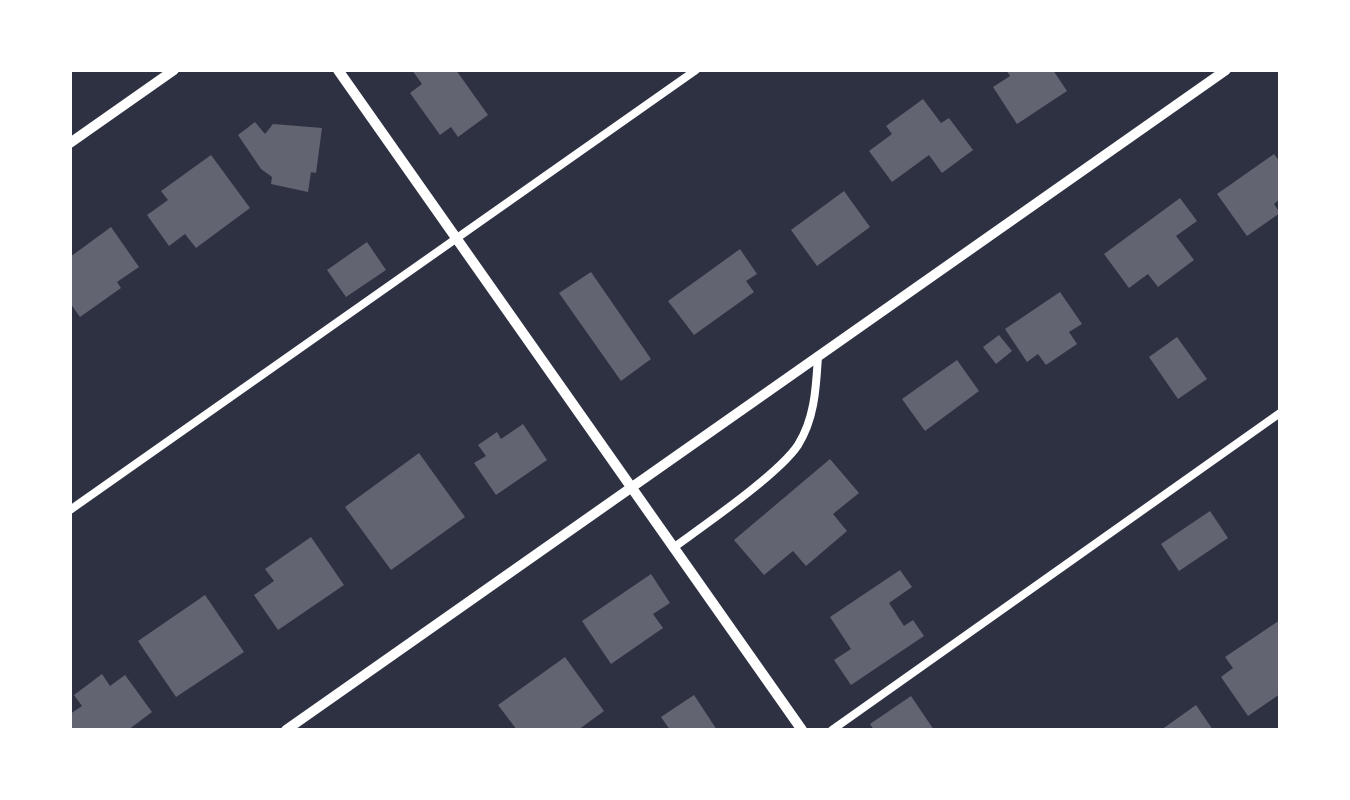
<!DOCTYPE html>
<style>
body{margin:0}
#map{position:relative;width:1350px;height:800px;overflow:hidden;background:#2d3142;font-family:"Sofia Sans Condensed",sans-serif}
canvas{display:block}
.frame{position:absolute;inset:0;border:72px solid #fff;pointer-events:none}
</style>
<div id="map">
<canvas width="1350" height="800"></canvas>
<div class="frame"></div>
</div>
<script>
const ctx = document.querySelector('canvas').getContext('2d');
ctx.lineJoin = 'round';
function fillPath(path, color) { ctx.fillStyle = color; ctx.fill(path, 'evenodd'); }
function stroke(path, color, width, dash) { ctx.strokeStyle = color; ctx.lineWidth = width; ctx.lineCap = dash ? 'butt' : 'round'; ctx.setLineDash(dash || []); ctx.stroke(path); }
fillPath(new Path2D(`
 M 412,70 L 456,70 L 488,115 L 458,137 L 451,127 L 440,135 L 410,93 L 422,84 Z
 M 1006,70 L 1053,70 L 1067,91 L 1017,124 L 993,87 L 1010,76 Z
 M 923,99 L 941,123 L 949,118 L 973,150 L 942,173 L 929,155 L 892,182 L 869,151 L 892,134 L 886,126 Z
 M 255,122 L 265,134 L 273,124 L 322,128 L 316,173 L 311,172 L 308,192 L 271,184 L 272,177 L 261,169 L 238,135 Z
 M 1274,154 L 1280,162 L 1280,199 L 1274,204 L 1280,213 L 1247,236 L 1217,194 Z
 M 211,155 L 250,208 L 196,248 L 185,234 L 169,246 L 147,215 L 168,200 L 161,191 Z
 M 844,191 L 870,227 L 817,266 L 791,230 Z
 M 1180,198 L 1197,221 L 1176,236 L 1194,260 L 1158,287 L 1148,274 L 1129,288 L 1104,254 Z
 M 111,227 L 139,267 L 117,282 L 121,288 L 80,317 L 70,303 L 70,257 Z
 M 367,242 L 386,270 L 346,297 L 327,270 Z
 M 740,249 L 757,274 L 746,281 L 754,292 L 694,335 L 668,301 Z
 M 591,272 L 651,359 L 621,381 L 559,293 Z
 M 1060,292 L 1082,324 L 1069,332 L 1077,344 L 1046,365 L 1038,354 L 1027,362 L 1005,329 Z
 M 999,335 L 1012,351 L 996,364 L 983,347 Z
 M 1177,337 L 1207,379 L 1178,399 L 1149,357 Z
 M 957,360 L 979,391 L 925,431 L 902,399 Z
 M 523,424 L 547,460 L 496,495 L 474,463 L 486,456 L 478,445 L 497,432 L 501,439 Z
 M 419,453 L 465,517 L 391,570 L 345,507 Z
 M 830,459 L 859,493 L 833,514 L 847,531 L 806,566 L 793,551 L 764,575 L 734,540 Z
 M 1210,511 L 1228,538 L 1179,571 L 1161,544 Z
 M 311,537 L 344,585 L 278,630 L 254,595 L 274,581 L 265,569 Z
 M 900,570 L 912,587 L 889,603 L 904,626 L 913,620 L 924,636 L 851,685 L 834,660 L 851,649 L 830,617 Z
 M 651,574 L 670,603 L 653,614 L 663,628 L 611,664 L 582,621 Z
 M 205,595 L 244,652 L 176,697 L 138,641 Z
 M 1280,620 L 1280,694 L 1248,716 L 1221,677 L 1233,668 L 1225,657 Z
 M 565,657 L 604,711 L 578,730 L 517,730 L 498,705 Z
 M 102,674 L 110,686 L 125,675 L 152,712 L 128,730 L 70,730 L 70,714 L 82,706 L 74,695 Z
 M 694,695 L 717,730 L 670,730 L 661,717 Z
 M 911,696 L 934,730 L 874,730 L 870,724 Z
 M 1196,705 L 1213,730 L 1161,730 Z`), '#626471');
stroke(new Path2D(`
 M 70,510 L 696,70
 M 673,548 C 703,526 779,474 798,445 C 815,418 816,387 818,356
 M 832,730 L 1280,413`), '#fff', 8);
stroke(new Path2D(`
 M 338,70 L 802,730
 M 70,143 L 174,70
 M 286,730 L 1226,70`), '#fff', 10);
</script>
